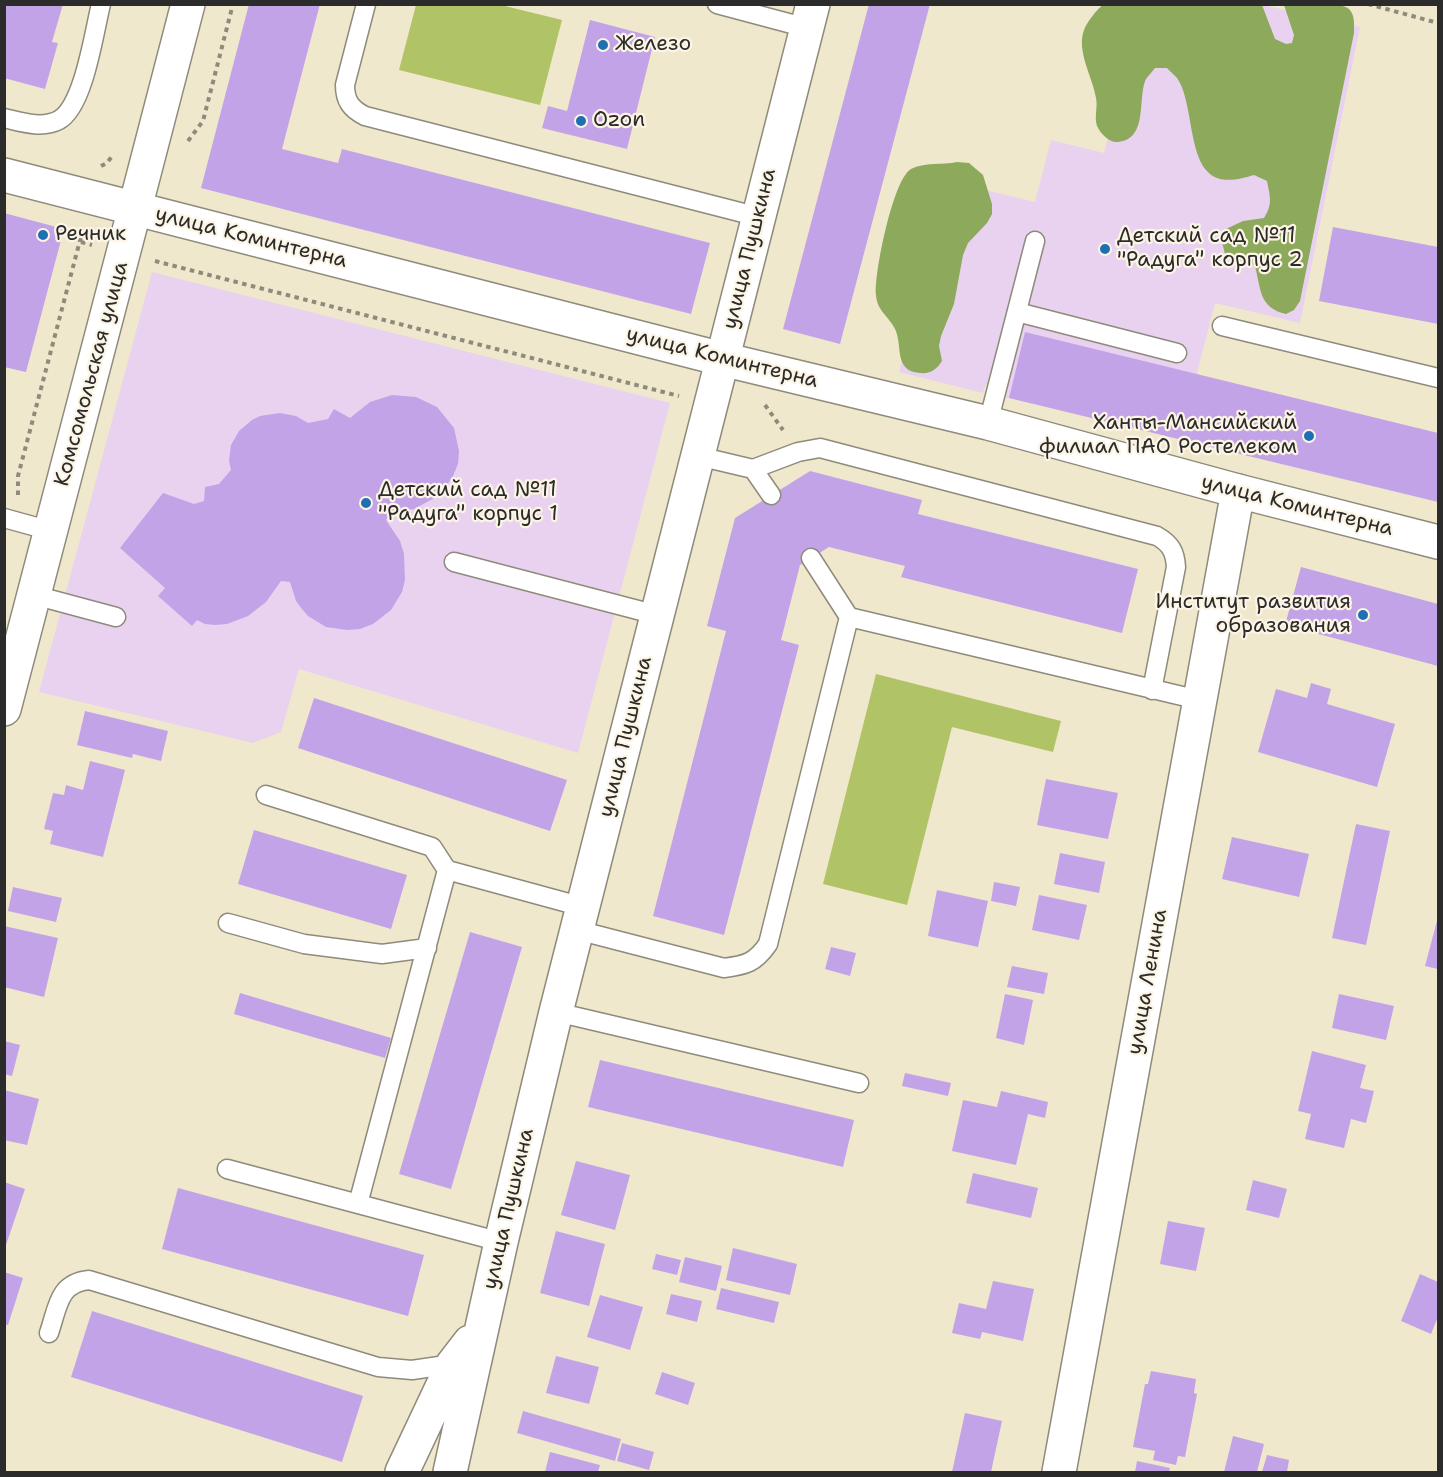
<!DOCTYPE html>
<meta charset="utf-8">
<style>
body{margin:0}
#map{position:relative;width:1443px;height:1477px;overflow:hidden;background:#f0e8cc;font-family:"Shantell Sans",sans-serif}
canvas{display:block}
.frame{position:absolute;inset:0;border:6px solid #2b2b2b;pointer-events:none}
</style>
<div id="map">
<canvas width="1443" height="1477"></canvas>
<div class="frame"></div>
</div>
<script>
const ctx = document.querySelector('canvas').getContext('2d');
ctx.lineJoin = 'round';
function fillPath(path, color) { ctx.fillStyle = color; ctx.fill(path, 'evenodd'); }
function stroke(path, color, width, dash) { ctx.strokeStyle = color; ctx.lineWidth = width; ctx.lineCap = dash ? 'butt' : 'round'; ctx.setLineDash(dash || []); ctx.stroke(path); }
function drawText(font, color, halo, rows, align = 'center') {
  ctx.font = font + ' "Shantell Sans",sans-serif'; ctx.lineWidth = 4.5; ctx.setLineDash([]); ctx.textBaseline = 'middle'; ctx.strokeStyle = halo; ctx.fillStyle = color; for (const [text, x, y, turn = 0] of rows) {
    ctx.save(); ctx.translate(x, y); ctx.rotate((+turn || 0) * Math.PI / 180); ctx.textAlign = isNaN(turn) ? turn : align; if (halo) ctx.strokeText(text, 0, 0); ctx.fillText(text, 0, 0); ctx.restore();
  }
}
fillPath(new Path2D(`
 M 1144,5 L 1263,5 L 1360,27 L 1300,323 L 1215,303 L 1180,439 L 1005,397 L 1006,389 L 986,384 L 983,393 L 899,372 L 917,306 L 915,173 L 1035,202 L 1051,140 L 1104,153 Z
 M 152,272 L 670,403 L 578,753 L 299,669 L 281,732 L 253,743 L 39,692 Z`), '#e8d2ef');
fillPath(new Path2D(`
 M 416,5 L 501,5 L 562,20 L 540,105 L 399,70 Z
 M 876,674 L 1061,721 L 1053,752 L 952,727 L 907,905 L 823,884 Z`), '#b1c367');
fillPath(new Path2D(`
 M 1104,4 L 1262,5 L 1275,39 L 1286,44 L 1292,43 L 1294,35 L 1284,5 C 1297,4 1341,0 1350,10 C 1355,16 1354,25 1354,33 L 1300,301 L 1294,310 L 1286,314 C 1259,308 1261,289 1255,266 C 1245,260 1235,261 1225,254 L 1222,242 L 1226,229 L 1243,221 L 1264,218 C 1273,204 1270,197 1267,181 L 1254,175 C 1241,179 1222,184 1210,174 C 1188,157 1193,100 1177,78 C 1174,75 1170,71 1167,68 L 1155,68 C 1152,72 1148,76 1146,79 C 1137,98 1149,139 1118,142 C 1109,143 1100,133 1097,126 C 1094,117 1098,107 1096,98 C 1093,78 1076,51 1084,30 C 1087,22 1097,9 1104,4 Z
 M 957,162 L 969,163 L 983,175 L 992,204 L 992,214 L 987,223 L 968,243 L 963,255 L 954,304 L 941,336 L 939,346 L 942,361 C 937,369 931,374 920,373 C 892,371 904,344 894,327 C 887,315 877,310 876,295 C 874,274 893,179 911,169 C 924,162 943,165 957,162 Z`), '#8ca95c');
fillPath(new Path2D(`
 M 4,4 L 63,4 L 52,42 L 58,43 L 45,89 L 4,78 Z
 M 249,4 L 320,4 L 282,149 L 338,163 L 342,149 L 710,243 L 691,314 L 201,188 Z
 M 869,4 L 930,4 L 840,344 L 783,329 Z
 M 590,20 L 655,37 L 627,149 L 542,128 L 548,106 L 567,111 Z
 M 4,213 L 64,229 L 26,372 L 4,367 Z
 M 1333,227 L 1438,247 L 1438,324 L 1319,301 Z
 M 1025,332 L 1438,433 L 1438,502 L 1009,398 Z
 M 392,395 L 416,397 L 437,407 L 454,428 L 459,451 L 458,464 L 453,476 L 440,495 L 414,509 L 391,512 L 386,520 L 400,541 L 404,554 L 405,580 L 402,592 L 391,610 L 373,624 L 360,629 L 347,630 L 326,627 L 308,616 L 302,609 L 296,601 L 290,582 L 281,581 L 266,602 L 248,616 L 227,624 L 215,625 L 205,624 L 197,620 L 192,626 L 158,596 L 165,588 L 120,548 L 163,493 L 194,504 L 204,501 L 205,487 L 219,484 L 231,470 L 229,461 L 231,445 L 239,431 L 252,420 L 260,416 L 280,413 L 296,416 L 308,423 L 328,419 L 334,409 L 350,418 L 370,402 Z
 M 810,471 L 922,500 L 918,514 L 1138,569 L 1122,633 L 901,577 L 905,566 L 829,547 L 800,565 L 781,640 L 799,645 L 724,935 L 653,916 L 726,631 L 707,626 L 735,518 Z
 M 1301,567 L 1438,604 L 1438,666 L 1285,625 Z
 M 1311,683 L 1331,689 L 1327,704 L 1395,724 L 1377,787 L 1258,752 L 1276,689 L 1307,698 Z
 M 314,698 L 567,780 L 550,831 L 298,748 Z
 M 85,711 L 168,731 L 161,761 L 133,754 L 132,758 L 77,745 Z
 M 90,761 L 125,770 L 103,857 L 50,844 L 53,831 L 44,829 L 53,793 L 64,795 L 66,785 L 83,790 Z
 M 1046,779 L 1118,793 L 1108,839 L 1037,825 Z
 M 1356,824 L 1390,831 L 1366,945 L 1332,938 Z
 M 254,830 L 407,875 L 391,929 L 238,884 Z
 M 1232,837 L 1309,854 L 1299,897 L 1222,879 Z
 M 1060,853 L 1105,862 L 1099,893 L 1054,884 Z
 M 994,882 L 1020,887 L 1016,906 L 991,901 Z
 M 13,887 L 62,898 L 56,922 L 8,911 Z
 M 937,890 L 988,901 L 978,947 L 928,936 Z
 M 1039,895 L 1087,905 L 1079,940 L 1032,930 Z
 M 1438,917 L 1438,969 L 1425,966 Z
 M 4,926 L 58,938 L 44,997 L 4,987 Z
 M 470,932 L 522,947 L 451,1189 L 399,1174 Z
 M 831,947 L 856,953 L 850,976 L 825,969 Z
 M 1012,966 L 1048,973 L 1044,994 L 1007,987 Z
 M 240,993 L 391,1038 L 385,1058 L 234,1014 Z
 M 1005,994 L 1033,1000 L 1024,1045 L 996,1038 Z
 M 1339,994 L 1394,1006 L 1386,1040 L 1332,1028 Z
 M 4,1041 L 20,1045 L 12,1076 L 4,1074 Z
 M 1312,1051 L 1366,1065 L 1360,1088 L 1374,1091 L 1366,1123 L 1351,1119 L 1344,1148 L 1305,1139 L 1311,1114 L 1298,1111 Z
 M 600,1060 L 854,1120 L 843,1167 L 588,1107 Z
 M 905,1073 L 951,1083 L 948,1096 L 902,1086 Z
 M 4,1090 L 39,1099 L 27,1145 L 4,1140 Z
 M 1001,1091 L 1048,1102 L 1045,1118 L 1028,1114 L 1016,1165 L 952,1151 L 963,1100 L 997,1107 Z
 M 576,1161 L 630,1175 L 615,1230 L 561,1215 Z
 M 973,1173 L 1038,1188 L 1031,1218 L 966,1203 Z
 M 1253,1180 L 1287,1189 L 1279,1218 L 1246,1210 Z
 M 4,1182 L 25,1189 L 5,1248 L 4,1248 Z
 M 178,1188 L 424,1255 L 408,1316 L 162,1249 Z
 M 1168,1221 L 1205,1228 L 1196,1271 L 1160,1264 Z
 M 556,1231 L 605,1244 L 589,1306 L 540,1293 Z
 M 733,1248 L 797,1264 L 790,1295 L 726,1280 Z
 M 656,1254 L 681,1260 L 677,1275 L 652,1269 Z
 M 685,1257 L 722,1266 L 716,1291 L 679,1282 Z
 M 4,1272 L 23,1278 L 8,1325 L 4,1324 Z
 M 1420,1274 L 1438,1282 L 1438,1317 L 1431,1334 L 1401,1321 Z
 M 993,1281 L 1034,1289 L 1023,1341 L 982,1332 L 980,1339 L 952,1333 L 959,1303 L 986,1309 Z
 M 721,1288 L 779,1302 L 774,1323 L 716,1309 Z
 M 671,1294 L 702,1301 L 697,1322 L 666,1314 Z
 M 600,1295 L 643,1307 L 630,1350 L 587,1337 Z
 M 92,1311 L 363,1396 L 342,1462 L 71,1377 Z
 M 556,1356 L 599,1367 L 589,1404 L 546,1393 Z
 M 1151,1371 L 1196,1379 L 1194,1393 L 1197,1394 L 1185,1457 L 1178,1456 L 1176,1465 L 1153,1460 L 1155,1451 L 1133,1447 L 1145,1384 L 1148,1384 Z
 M 662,1372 L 695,1383 L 688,1405 L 655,1394 Z
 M 523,1411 L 621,1439 L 615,1461 L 517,1433 Z
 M 965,1413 L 1002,1421 L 991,1472 L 952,1472 Z
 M 1233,1436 L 1264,1444 L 1257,1472 L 1224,1472 Z
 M 622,1443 L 654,1452 L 649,1470 L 617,1461 Z
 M 550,1452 L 600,1465 L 598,1472 L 545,1472 Z
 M 1267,1455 L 1289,1460 L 1287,1472 L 1262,1472 Z
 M 1137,1461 L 1170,1468 L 1169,1472 L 1135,1472 Z`), '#c3a3e8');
const service = new Path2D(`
 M 366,4 L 345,85 C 345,101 351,109 365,116 L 759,217
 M 717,4 L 807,28
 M 4,118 C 21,122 42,129 59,120 C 84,106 94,32 101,4
 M 1017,312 L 1177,353
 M 1222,326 L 1438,378
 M 988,423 L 1035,241
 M 698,456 L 753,469 L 771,495
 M 753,469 L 798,452 L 820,448 L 1157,536 C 1171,544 1175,552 1176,567 L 1152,690
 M 4,518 L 51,531
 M 811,558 L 849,617
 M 454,562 L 657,615
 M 34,595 L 116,617
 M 266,795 L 432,847 L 447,870 L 583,907
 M 228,923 L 304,944 L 382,954 L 427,948
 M 577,930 L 724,968 C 746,965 755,963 768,944 L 849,617 L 1199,700
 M 556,1012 L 859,1083
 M 227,1169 L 501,1242
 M 358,1204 L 447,870
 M 49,1333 C 58,1307 58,1283 89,1280 L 378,1367 L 412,1370 L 453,1364`);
const minor = new Path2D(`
 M 4,709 L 135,208
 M 402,1472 L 453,1364 L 470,1342
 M 450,1472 L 501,1242 L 556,1012 L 813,4
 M 1059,1472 L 1238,491`);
const tertiary = new Path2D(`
 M 4,175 L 722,359 L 988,423 L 1238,491 L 1438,542
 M 135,208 L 188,4`);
stroke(service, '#8e8a7c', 21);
stroke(minor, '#8e8a7c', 36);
stroke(tertiary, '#8e8a7c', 36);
stroke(new Path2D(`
 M 1368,4 L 1438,23
 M 188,141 L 203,121 L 233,4
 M 101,166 L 107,163 L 113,155
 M 81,242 L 92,245
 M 155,261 L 679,396
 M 765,405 L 783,430
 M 18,495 L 18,476 L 83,229`), '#8e8a7c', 4, [4.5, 4.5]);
stroke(service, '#fff', 18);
stroke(minor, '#fff', 33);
stroke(tertiary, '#fff', 33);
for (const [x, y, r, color] of [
 [603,45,6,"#1f6fb2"],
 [581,121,6,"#1f6fb2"],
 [43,235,6,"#1f6fb2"],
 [1105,249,6,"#1f6fb2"],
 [1309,436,6,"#1f6fb2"],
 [366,503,6,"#1f6fb2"],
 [1363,615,6,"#1f6fb2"]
]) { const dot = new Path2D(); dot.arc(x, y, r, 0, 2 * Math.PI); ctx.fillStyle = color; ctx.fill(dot); stroke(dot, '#fcf5e5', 2); }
drawText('21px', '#2b2b2b', '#fcf5e5', [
 ["Железо",615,45],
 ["Ozon",593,121],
 ["Речник",55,235],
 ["Детский сад №11",1117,237],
 ["\"Радуга\" корпус 2",1117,261],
 ["Ханты-Мансийский",1297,424,"right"],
 ["филиал ПАО Ростелеком",1297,448,"right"],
 ["Детский сад №11",378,491],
 ["\"Радуга\" корпус 1",378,515],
 ["Институт развития",1351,603,"right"],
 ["образования",1351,627,"right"]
], 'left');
drawText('21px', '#2b2b2b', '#fcf5e5', [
 ["улица Коминтерна",251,238,14],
 ["улица Пушкина",750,249,-76],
 ["улица Коминтерна",722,358,14],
 ["Комсомольская улица",92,374,-75],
 ["улица Коминтерна",1297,506,14],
 ["улица Пушкина",626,737,-76],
 ["улица Ленина",1148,982,-80],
 ["улица Пушкина",509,1209,-77]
]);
</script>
